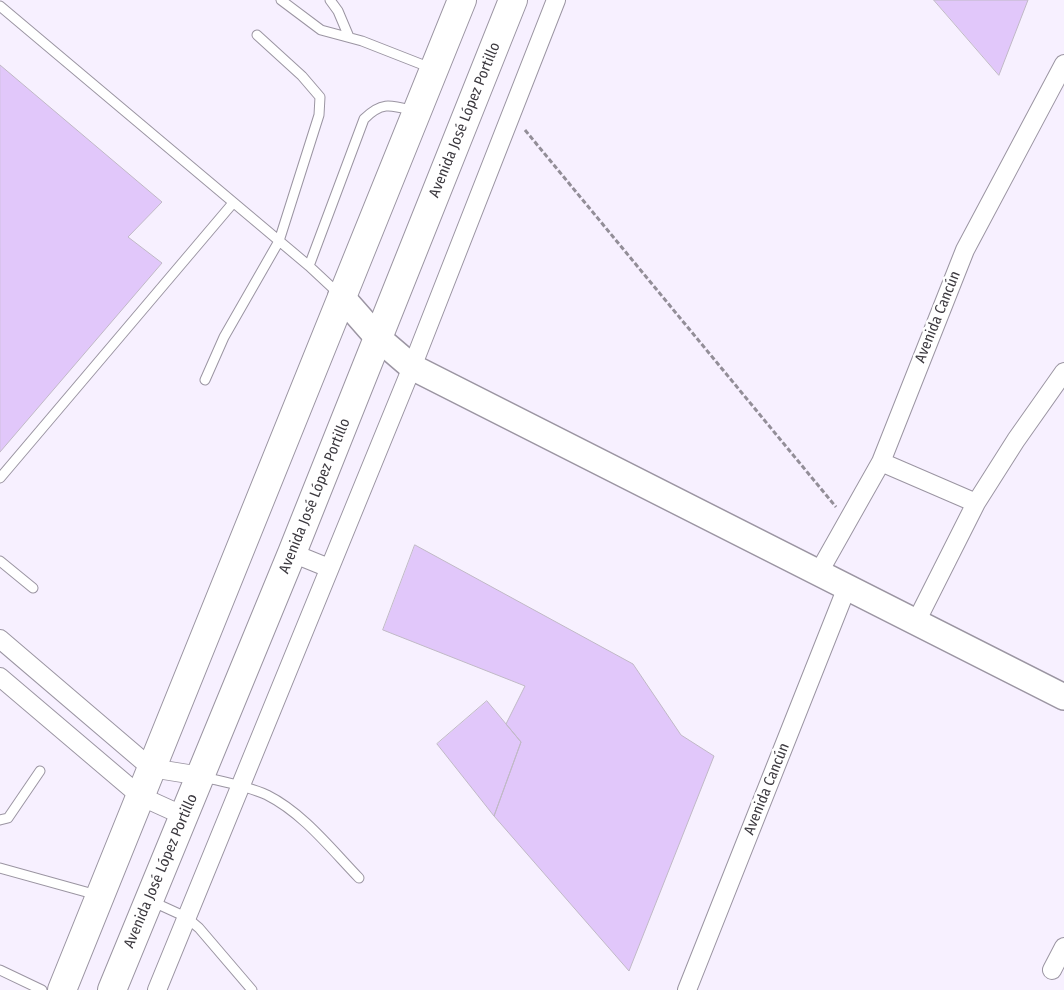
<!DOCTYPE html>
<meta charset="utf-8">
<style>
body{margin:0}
canvas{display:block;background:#f7f0ff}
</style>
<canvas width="1064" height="990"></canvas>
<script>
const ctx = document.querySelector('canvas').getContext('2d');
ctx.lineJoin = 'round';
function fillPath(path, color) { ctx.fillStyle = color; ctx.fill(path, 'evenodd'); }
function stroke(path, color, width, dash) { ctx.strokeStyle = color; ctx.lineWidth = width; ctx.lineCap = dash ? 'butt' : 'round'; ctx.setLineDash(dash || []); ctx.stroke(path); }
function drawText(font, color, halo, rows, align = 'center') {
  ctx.font = font + ' "Fira Sans Condensed",sans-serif'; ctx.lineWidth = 5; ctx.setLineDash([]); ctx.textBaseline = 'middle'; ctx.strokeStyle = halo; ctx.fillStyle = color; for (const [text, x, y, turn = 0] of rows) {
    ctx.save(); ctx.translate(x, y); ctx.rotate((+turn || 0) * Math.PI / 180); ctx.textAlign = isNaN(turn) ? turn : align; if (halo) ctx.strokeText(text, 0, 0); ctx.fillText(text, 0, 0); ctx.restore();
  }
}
const building = new Path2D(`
 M 934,0 L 1028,0 L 999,75 Z
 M 0,65 L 162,202 L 128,237 L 162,263 L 0,452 Z
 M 415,545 L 633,664 L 681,735 L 714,756 L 629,971 L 494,816 L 521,742 L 506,724 L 525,686 L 383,630 Z
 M 487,701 L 521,742 L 494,816 L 437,744 Z`);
fillPath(building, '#e1c7fa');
stroke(building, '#c0b9c6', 1);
const lane = new Path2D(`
 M 281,0 L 321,30 L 362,41 L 431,68
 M 330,0 L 338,11 L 349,37
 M 0,6 L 309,266 L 339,294
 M 309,266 L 364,119 C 382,101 391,105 414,111
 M 205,380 L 224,337 L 279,241 L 319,115 L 320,97 L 302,76 L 257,35
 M 0,478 L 233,203
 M 0,561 L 33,588
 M 203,777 C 224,782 247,786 267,795 C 303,813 331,849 359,878
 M 0,820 L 8,818 L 40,771
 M 0,868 L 97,895
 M 151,901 L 186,917 L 199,928 L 252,990
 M 0,970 L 42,990`);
const street = new Path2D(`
 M 881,462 L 976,503
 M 292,553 L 329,568
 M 819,572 L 881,462 L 965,250 L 1064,64
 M 916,622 L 976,503 L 1016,440 L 1064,372
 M 0,639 L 151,768 L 201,776
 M 0,677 L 140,796 L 184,816
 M 1052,970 L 1064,947
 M 157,990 L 412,367 L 556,0
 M 687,990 L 847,587`);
const secondary = new Path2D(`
 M 341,296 L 377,337 L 412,367 L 1064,697`);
const primary = new Path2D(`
 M 62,990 L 462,0
 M 112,990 L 292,553 L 513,0`);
stroke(lane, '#9b95a2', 11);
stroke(street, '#9b95a2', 20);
stroke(secondary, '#9b95a2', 28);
stroke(primary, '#9b95a2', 30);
stroke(new Path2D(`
 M 525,130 L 836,507`), '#938e98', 3, [5, 2.5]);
stroke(lane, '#fff', 9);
stroke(street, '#fff', 18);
stroke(secondary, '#fff', 25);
stroke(primary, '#fff', 28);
drawText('15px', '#3c393f', '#fff', [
 ["Avenida José López Portillo",465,120,-68],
 ["Avenida Cancún",938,317,-68],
 ["Avenida José López Portillo",315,496,-68],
 ["Avenida Cancún",767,789,-68],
 ["Avenida José López Portillo",161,871,-67]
]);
</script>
